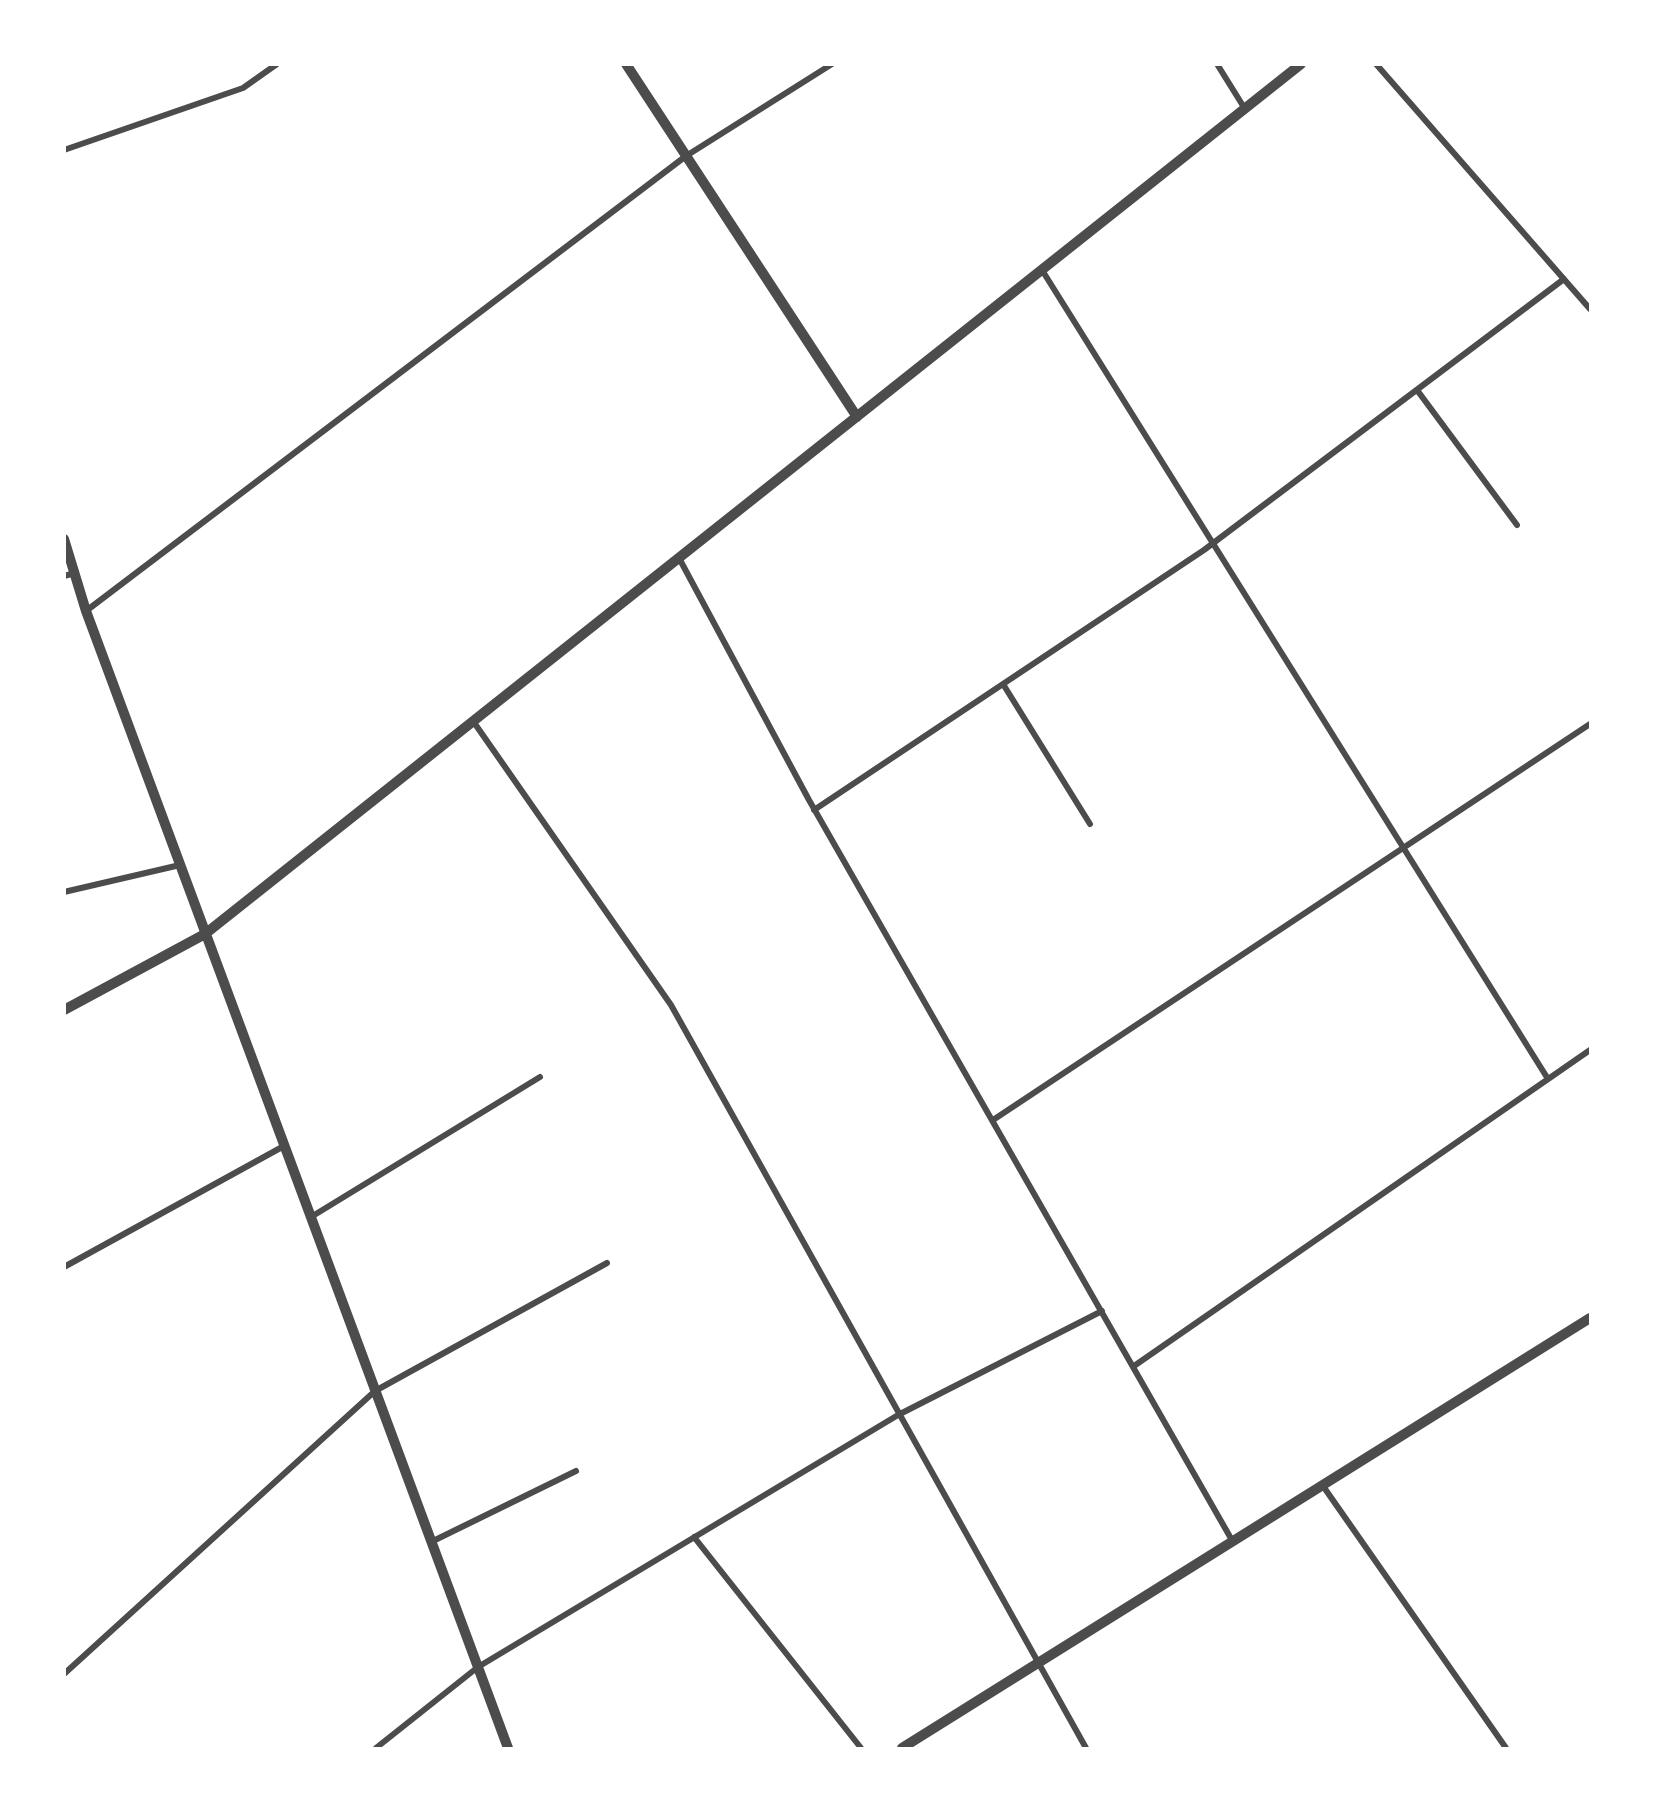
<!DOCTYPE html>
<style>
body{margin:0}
#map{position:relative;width:1655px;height:1813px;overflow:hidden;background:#fff;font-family:Figtree,sans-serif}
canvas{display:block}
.frame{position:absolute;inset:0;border:66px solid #fff;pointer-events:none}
</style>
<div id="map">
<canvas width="1655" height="1813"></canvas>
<div class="frame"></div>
</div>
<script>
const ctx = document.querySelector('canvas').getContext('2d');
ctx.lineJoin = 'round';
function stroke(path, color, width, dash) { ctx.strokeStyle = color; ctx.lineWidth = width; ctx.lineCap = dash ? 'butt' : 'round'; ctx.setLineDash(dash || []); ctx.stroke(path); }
stroke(new Path2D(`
 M 1217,64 L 1245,109
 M 1376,64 L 1590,309
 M 64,150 L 243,88 L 277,64
 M 1042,270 L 1548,1079
 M 1417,390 L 1517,525
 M 679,558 L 809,800 L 1233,1542
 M 64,576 L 75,573
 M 86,611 L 686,156 L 832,64
 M 1003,684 L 1090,824
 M 473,721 L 671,1005 L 1086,1748
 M 814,810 L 1204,550 L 1564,279
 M 64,892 L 180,865
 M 993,1120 L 1590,724
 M 311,1217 L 540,1077
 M 64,1267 L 284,1146
 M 1134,1366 L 1590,1050
 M 1323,1486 L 1506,1748
 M 694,1537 L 861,1748
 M 431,1542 L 576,1471
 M 64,1674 L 375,1391 L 607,1263
 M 376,1748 L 478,1667 L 898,1415 L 1102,1311`), '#4c4c4c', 6);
stroke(new Path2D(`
 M 626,64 L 857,417
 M 64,539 L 86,611 L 508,1748
 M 64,1010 L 205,934 L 1301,64
 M 902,1748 L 1590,1318`), '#4c4c4c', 10);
</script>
